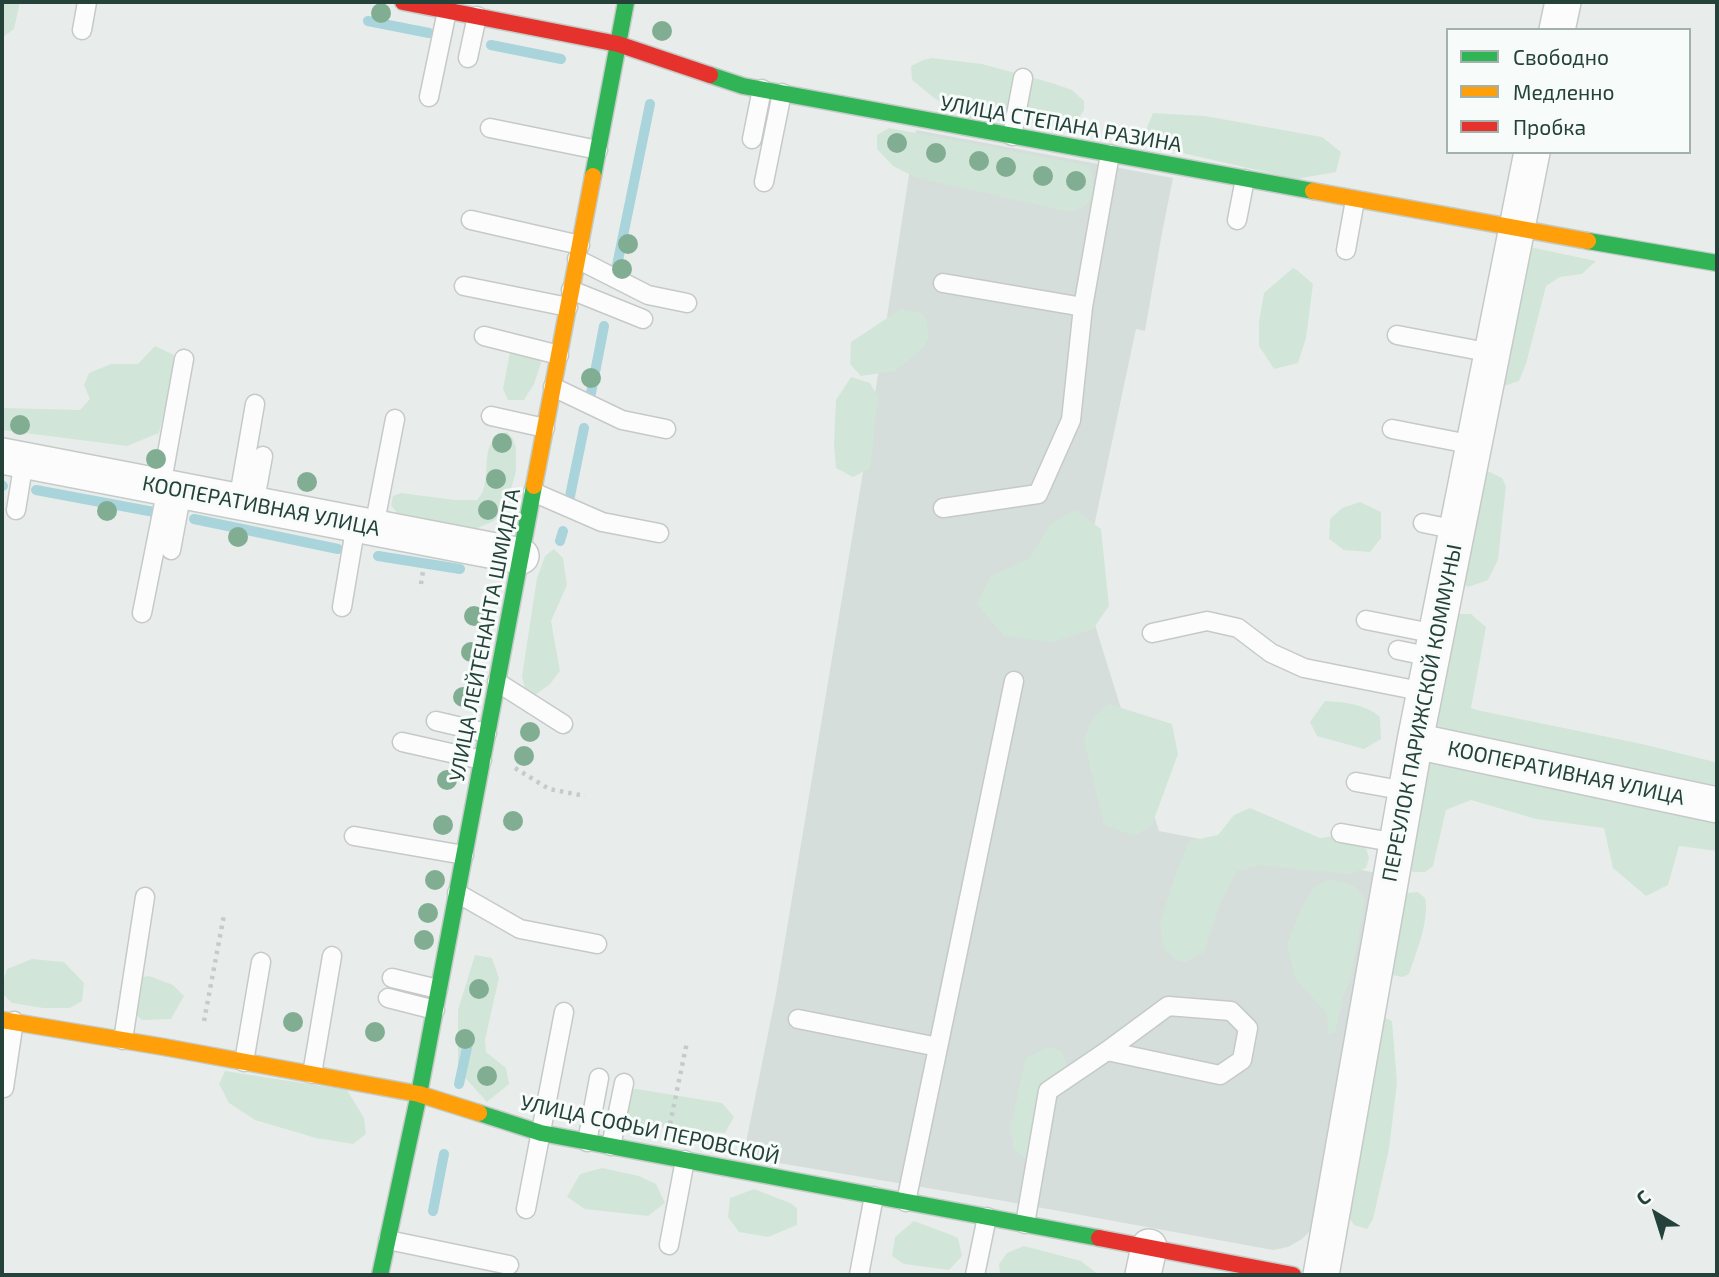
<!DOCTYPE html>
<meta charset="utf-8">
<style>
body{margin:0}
#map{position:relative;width:1719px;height:1277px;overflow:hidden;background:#e8edeb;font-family:"Exo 2",sans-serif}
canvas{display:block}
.frame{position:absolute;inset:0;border:4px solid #24423a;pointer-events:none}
.legend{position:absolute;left:1446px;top:28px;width:245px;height:126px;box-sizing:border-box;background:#f7fbf9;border:2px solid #a3b1ad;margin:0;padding:9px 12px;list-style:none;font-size:21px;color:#24423a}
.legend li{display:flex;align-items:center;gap:14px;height:35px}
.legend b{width:35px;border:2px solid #a3b1ad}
.north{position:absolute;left:1621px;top:1179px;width:70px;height:70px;-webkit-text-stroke:5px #f7fbf9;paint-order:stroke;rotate:322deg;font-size:19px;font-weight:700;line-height:28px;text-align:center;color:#24423a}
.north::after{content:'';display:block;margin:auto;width:24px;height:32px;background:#24423a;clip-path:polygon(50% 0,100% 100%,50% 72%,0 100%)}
</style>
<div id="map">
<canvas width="1719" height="1277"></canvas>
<div class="frame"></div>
<ul class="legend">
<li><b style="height:9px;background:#30b455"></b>Свободно</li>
<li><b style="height:9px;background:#ff9f0a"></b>Медленно</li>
<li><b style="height:9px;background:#e5322d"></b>Пробка</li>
</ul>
<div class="north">С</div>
</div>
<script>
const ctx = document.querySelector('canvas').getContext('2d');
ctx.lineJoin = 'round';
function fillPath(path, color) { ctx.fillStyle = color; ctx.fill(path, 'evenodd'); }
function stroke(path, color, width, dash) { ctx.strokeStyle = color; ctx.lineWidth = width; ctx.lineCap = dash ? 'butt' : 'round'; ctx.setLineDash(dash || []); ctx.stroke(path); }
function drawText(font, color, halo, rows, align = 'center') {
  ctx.font = font + ' "Exo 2",sans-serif'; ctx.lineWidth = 6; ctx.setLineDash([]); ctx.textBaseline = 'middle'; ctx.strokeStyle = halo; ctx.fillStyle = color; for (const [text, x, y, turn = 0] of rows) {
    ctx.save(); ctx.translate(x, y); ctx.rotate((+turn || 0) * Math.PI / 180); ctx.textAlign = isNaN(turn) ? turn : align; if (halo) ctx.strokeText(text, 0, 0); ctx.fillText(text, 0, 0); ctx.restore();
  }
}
fillPath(new Path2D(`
 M 916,130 L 1173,178 L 1162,233 L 1145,331 L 1136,329 L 1082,583 L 1159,831 L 1382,874 L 1312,1229 L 1302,1239 L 1288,1247 L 1273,1250 L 1004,1201 L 743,1157 L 776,994 L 861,484 Z`), '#d6dedb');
fillPath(new Path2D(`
 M 2,2 L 20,2 L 14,29 L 4,36 L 2,36 Z
 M 932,58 L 982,64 L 1052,83 L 1072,90 L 1084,101 L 1084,110 L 1080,116 L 1074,122 L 1056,126 L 968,118 L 934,98 L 912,80 L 911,66 L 923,60 Z
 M 1153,113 L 1205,116 L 1322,137 L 1341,152 L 1336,172 L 1296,179 L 1165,149 L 1146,130 Z
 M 889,128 L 1090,166 C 1094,188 1097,205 1071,212 L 915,177 L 893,166 L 877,149 L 877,135 Z
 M 1520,245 L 1596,261 L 1582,274 L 1560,277 L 1546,286 L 1526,364 L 1519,381 L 1504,386 L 1493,378 Z
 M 1293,268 L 1297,270 L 1313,284 L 1306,338 L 1298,363 L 1274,369 L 1259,346 L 1259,322 L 1264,293 Z
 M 901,309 L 923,314 L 927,322 L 928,337 L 925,346 L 895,371 L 861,376 L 850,364 L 851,342 Z
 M 155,346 L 174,355 L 172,379 L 159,433 L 127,446 L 2,430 L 2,408 L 80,410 L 90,399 L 84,385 L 89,373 L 111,364 L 138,364 Z
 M 511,347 L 533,348 L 541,363 L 534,384 L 524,400 L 508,400 L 503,389 Z
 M 851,377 L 870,383 L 878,397 L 870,468 L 853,477 L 836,468 L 834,444 L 836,400 Z
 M 507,432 L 513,439 L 516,448 L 516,471 L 506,507 L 494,521 L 475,529 L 397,513 L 391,505 L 393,496 L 401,493 L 455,500 L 477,500 C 479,497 482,494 483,491 C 491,469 478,441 507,432 Z
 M 1490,472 L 1502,478 L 1506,486 L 1498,560 L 1488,580 L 1468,587 L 1455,575 L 1477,475 Z
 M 1360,502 L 1381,512 L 1381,538 L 1370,552 L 1344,550 L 1329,539 L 1330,519 L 1342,508 Z
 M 1075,510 L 1101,529 L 1109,606 L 1093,629 L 1053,642 L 1004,636 L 977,604 L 991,576 L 1029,559 L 1050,525 Z
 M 554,549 L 563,558 L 567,585 L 551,621 L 560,671 L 550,684 L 530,699 L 525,690 L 522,676 L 537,578 L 545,556 Z
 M 1455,614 L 1471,614 L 1486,627 L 1471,708 L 1481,711 L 1642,744 L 1715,762 L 1717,764 L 1717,851 L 1679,846 L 1668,885 L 1646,896 L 1613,868 L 1604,828 L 1536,819 L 1471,800 L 1446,810 L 1433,866 L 1425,872 L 1413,872 L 1402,856 L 1431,713 Z
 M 1325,701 C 1343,702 1366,704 1380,717 L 1381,739 L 1364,749 L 1317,736 L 1310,722 Z
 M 1109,704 L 1172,724 L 1178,754 L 1152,825 L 1134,836 L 1104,824 L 1084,740 L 1093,718 Z
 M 1250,808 L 1320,838 L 1335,836 L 1365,845 L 1369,858 L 1366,868 L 1350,874 L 1261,865 L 1237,871 L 1220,903 L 1204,952 L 1185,962 L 1176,960 L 1165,950 L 1160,925 L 1174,879 L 1189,841 L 1218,835 L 1234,815 Z
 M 1329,880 C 1346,882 1357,884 1365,900 L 1350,980 L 1343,997 L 1335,1032 L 1328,1034 L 1327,1014 L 1295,978 L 1287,944 L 1298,916 L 1313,888 Z
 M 1418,892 L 1425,898 C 1430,919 1416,953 1409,974 L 1403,977 L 1391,975 L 1396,904 L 1407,893 Z
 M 475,955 L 492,958 L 499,978 L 485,1040 L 486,1052 L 506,1068 L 509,1084 L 487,1102 L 458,1070 L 458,1010 Z
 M 32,959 L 64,962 L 84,983 L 82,1001 L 70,1008 L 43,1008 L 12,1003 L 2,993 L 2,985 L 7,969 Z
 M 149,976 L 173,985 L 184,996 L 171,1019 L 142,1020 L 123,1004 L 119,991 L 131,979 Z
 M 1385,1018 L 1392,1021 L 1397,1083 L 1389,1149 L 1373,1219 L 1367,1229 L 1354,1225 L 1346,1213 L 1369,1103 L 1363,1086 L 1377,1021 Z
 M 1049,1047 L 1062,1052 L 1067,1067 L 1054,1093 L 1035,1145 L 1026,1159 L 1015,1151 L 1010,1129 L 1026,1058 Z
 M 225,1071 L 347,1090 L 364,1118 L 366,1134 L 353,1144 L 316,1138 L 255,1120 L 229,1103 L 219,1084 Z
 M 637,1089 L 722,1103 L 734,1117 L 725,1133 L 633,1125 L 610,1116 L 629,1090 Z
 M 602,1168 L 639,1176 L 656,1184 L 665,1203 L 648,1216 L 585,1209 L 567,1197 L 580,1174 Z
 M 754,1189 L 790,1203 L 797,1208 L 797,1225 L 768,1237 L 739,1232 L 728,1217 L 730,1198 Z
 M 914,1221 L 949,1234 L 958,1238 L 962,1256 L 949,1270 L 904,1264 L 892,1256 L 895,1237 Z
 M 1024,1246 L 1081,1261 L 1099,1275 L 1000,1275 L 999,1264 L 1007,1253 Z`), '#d1e6d8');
stroke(new Path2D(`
 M 368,21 L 429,33
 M 491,45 L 561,59
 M 614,280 L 650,104
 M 591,393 L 604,326
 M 2,485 L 3,486
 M 36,490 L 154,512
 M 569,501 L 584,428
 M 194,519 L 338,549
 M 560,541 L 563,531
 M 378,556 L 460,569
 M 459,1084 L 468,1043
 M 433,1211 L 444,1154`), '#a9d4db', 10);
const lane = new Path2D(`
 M 82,30 L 87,2
 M 468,58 L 477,16
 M 429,97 L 447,11
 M 490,128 L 598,150
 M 1012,136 L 1023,78
 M 752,139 L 762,89
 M 764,182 L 782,93
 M 471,220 L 580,245
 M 1237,220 L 1245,179
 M 1346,250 L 1355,200
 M 577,259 L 648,295 L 687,303
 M 943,283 L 1083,307 L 1110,154
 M 464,286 L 568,307
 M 571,290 L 643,319
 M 1397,335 L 1492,353
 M 484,336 L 559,355
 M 553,387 L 622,420 L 666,429
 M 491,416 L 545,428
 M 1392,429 L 1474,445
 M 161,487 L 184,359
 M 533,492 L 602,522 L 659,533
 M 238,502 L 255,404
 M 254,505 L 263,456
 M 943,508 L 1038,494 L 1071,420 L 1083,307
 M 16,510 L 24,461
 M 1423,523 L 1457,530
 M 374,527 L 395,419
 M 171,550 L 182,491
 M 342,607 L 356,524
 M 142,613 L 167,488
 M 1366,620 L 1436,634
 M 1152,633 L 1207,621 L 1238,628 L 1271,653 L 1304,668 L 1425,692
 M 1398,650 L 1432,657
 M 497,682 L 563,724
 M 436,721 L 487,733
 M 402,742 L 482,760
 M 1356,782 L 1406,791
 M 1341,833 L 1397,843
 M 354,836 L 464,855
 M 457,893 L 520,929 L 597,944
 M 392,978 L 438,989
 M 388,998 L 435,1010
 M 798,1019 L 938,1047
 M 123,1040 L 145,897
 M 244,1062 L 261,962
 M 312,1074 L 332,956
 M 4,1088 L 14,1021
 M 587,1142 L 599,1078
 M 611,1146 L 624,1083
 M 906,1202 L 1014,681
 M 526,1209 L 564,1012
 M 1025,1224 L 1048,1091 L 1107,1051 L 1168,1006 L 1231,1011 L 1248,1028 L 1242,1060 L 1220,1075 L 1107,1051
 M 388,1240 L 509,1265
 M 669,1245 L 685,1160
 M 859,1275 L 874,1196
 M 975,1275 L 987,1217`);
const street = new Path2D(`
 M 1557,30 L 1563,2
 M 2,456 L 521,556
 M 1415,741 L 1717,805
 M 1143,1275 L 1149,1247
 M 1321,1275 L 1415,741 L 1532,152`);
const fast = new Path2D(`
 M 710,75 L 743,86 L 1313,191
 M 593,176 L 626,2
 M 1588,241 L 1717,263
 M 479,1113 L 541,1133 L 1099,1238
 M 380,1275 L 419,1094 L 534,486`);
const slow = new Path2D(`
 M 1313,191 L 1588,241
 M 534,486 L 593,176
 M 2,1020 L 164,1047 L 419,1094 L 479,1113`);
const jam = new Path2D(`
 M 403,2 L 618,44 L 710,75
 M 1099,1238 L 1293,1275`);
stroke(lane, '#c5cac8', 21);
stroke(street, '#c5cac8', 38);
stroke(fast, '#c3cbc8', 19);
stroke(slow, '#c3cbc8', 19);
stroke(jam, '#c3cbc8', 19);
stroke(new Path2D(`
 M 421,584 L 423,571
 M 515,768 L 549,789 L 585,796
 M 204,1021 L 224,915
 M 670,1124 L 687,1042`), '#c3ccca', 4.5, [3.5, 5]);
stroke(lane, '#fcfcfc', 18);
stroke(street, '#fcfcfc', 35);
stroke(fast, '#30b455', 16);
stroke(slow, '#ff9f0a', 16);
stroke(jam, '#e5322d', 16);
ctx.fillStyle = '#81ae93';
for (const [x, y] of [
 [381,13],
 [662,31],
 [897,143],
 [936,153],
 [979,161],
 [1006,167],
 [1043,176],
 [1076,181],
 [628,244],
 [622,269],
 [591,378],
 [20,425],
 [502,443],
 [156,459],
 [496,479],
 [307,482],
 [488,510],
 [107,511],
 [238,537],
 [474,616],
 [471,652],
 [463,697],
 [530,732],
 [524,756],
 [447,780],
 [513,821],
 [443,825],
 [435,880],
 [428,913],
 [424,940],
 [479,989],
 [293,1022],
 [375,1032],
 [465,1039],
 [487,1076]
]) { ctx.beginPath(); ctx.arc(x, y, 10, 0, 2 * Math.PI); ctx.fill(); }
drawText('21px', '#24423a', '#f7fbf9', [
 ["УЛИЦА СТЕПАНА РАЗИНА",1061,124,10],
 ["КООПЕРАТИВНАЯ УЛИЦА",261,506,11],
 ["УЛИЦА ЛЕЙТЕНАНТА ШМИДТА",485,635,-79],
 ["ПЕРЕУЛОК ПАРИЖСКОЙ КОММУНЫ",1422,713,-79],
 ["КООПЕРАТИВНАЯ УЛИЦА",1566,773,12],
 ["УЛИЦА СОФЬИ ПЕРОВСКОЙ",650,1130,12]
]);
</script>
